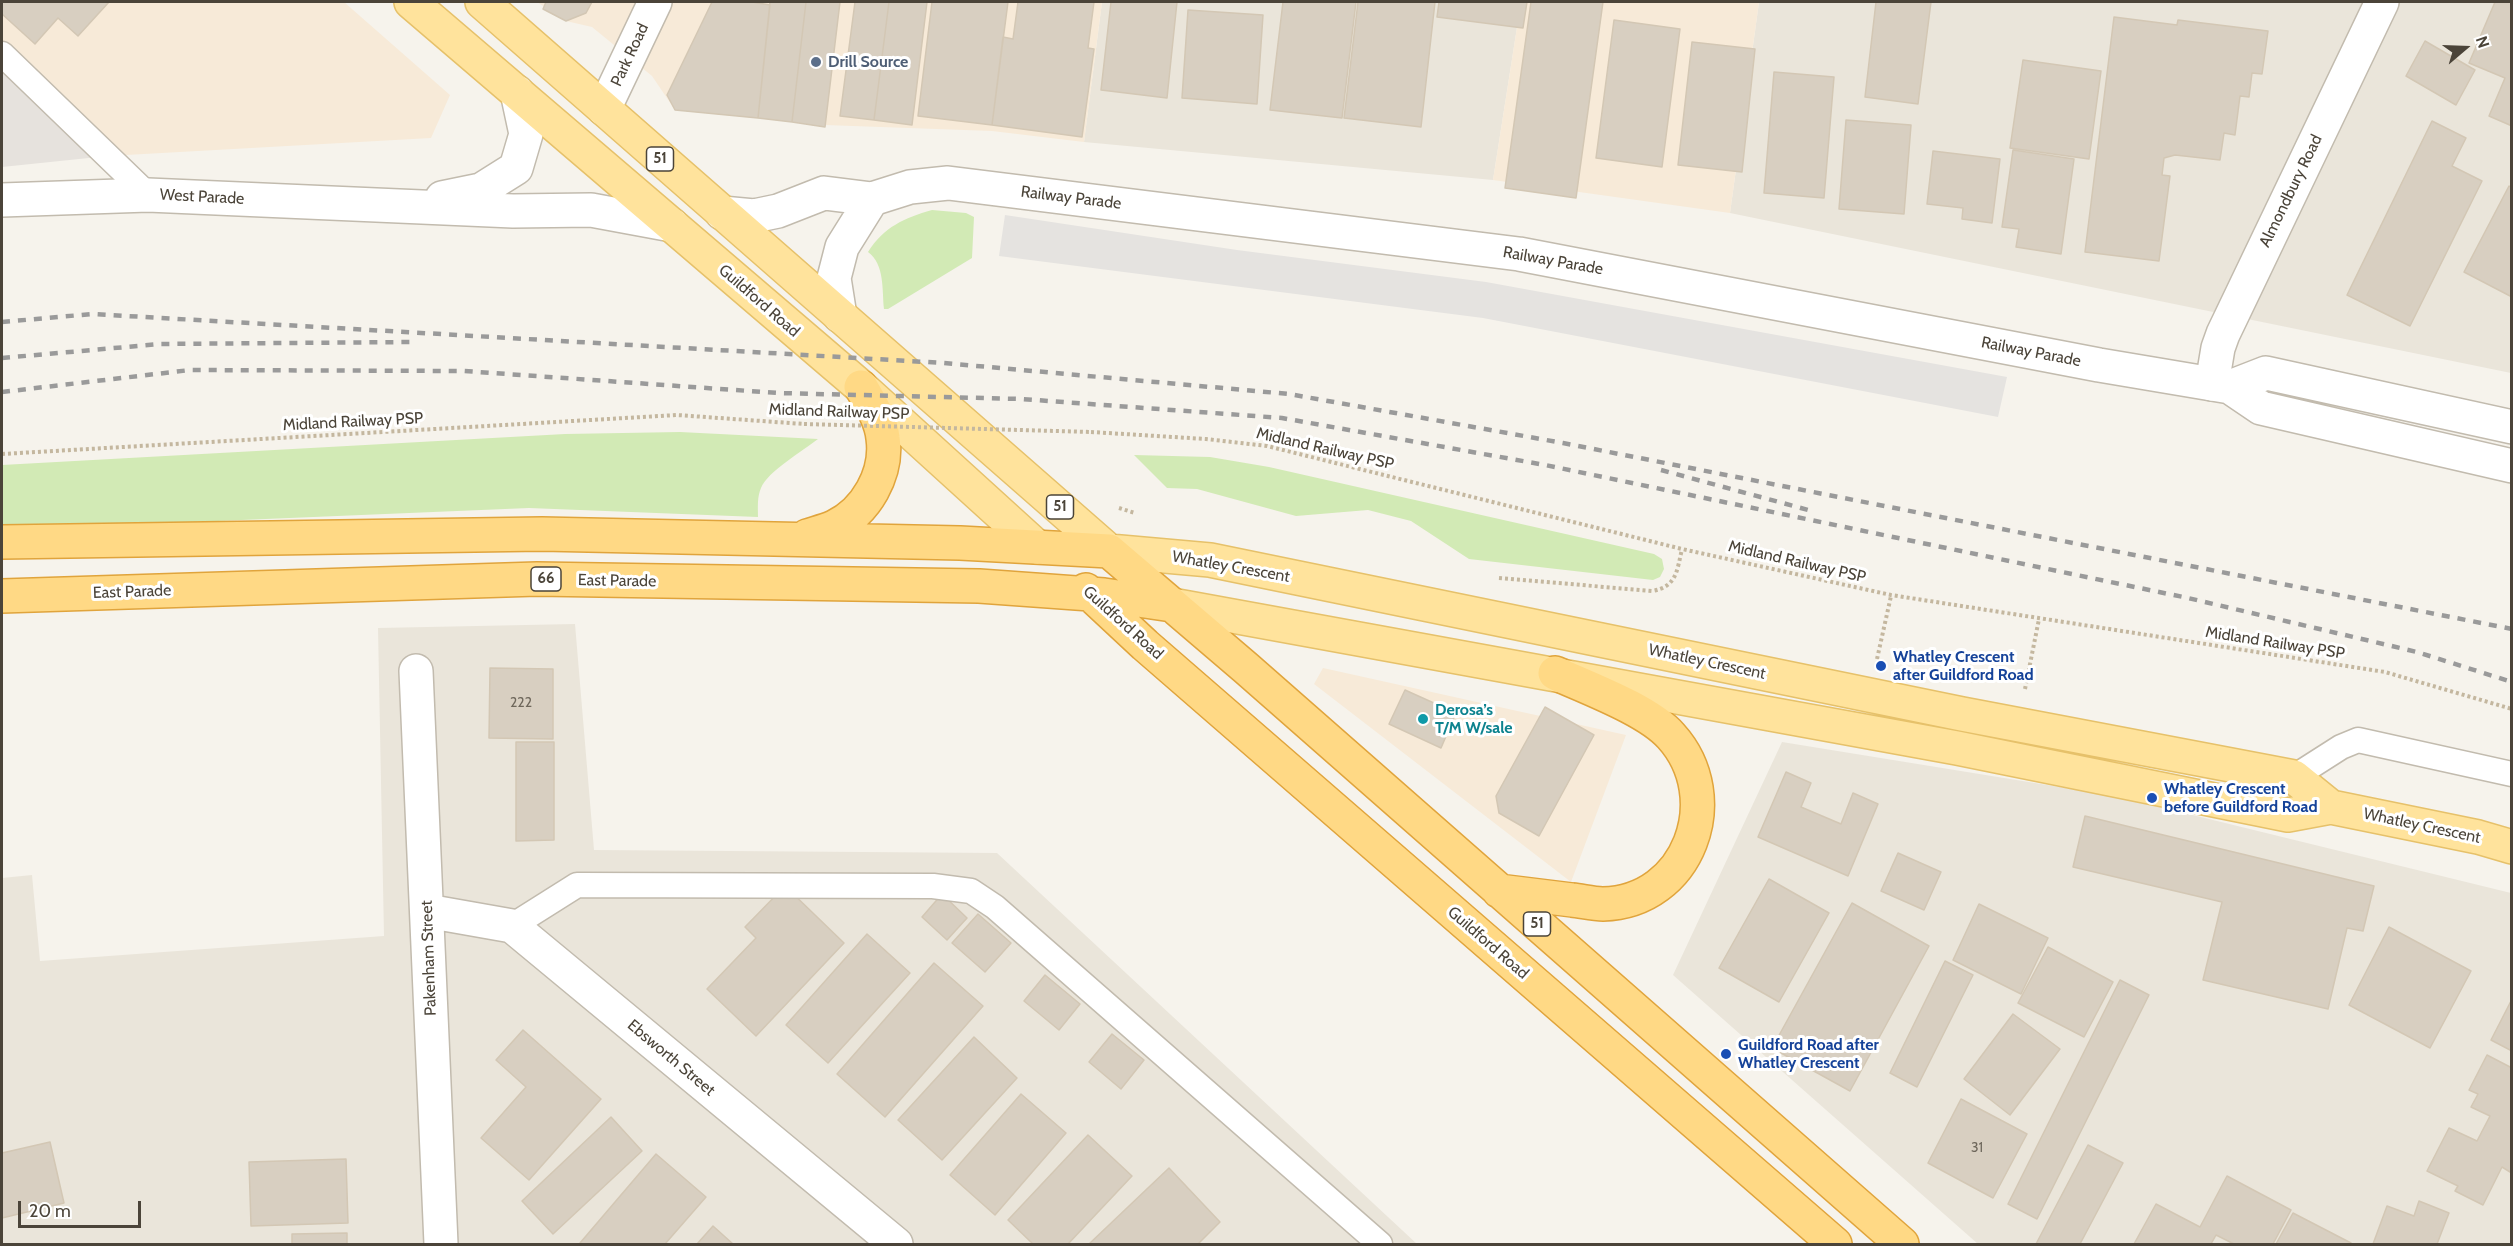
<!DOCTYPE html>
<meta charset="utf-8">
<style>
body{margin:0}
#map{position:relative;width:2513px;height:1246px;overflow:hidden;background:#f6f3ec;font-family:Cabin,sans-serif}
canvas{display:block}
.frame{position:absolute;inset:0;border:3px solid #4b4439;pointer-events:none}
.north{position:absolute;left:2435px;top:18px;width:60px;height:60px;-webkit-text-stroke:4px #fff;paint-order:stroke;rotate:71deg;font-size:16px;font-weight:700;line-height:24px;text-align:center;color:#4b4439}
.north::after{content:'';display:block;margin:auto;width:21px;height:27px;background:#4b4439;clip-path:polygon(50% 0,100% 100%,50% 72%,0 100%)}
.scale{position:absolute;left:18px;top:1201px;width:123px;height:27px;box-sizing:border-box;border:3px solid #4b4439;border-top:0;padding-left:8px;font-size:18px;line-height:21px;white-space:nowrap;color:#4b4439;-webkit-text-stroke:4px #fff;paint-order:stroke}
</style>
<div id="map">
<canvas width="2513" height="1246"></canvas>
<div class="frame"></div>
<div class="north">N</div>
<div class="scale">20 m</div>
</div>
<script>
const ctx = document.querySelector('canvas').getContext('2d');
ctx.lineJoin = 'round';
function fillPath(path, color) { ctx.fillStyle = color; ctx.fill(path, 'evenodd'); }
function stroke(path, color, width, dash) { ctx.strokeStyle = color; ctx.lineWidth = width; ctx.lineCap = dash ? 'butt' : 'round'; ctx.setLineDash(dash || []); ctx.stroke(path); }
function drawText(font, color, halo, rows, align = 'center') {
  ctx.font = font + ' Cabin,sans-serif'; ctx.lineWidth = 6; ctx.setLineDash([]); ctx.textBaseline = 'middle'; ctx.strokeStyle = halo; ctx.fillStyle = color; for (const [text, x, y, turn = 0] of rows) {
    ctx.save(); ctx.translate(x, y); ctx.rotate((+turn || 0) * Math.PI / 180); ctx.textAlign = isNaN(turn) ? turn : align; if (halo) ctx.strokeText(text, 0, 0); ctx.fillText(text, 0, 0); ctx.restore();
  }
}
fillPath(new Path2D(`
 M 1102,2 L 1521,2 L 1493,180 L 1084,142 Z
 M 1759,2 L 2511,2 L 2511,373 L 1730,213 Z
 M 575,624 L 594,850 L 997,853 L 1417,1244 L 2,1244 L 2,878 L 32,875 L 40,961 L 384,936 L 378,628 Z
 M 1782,742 L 2115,796 L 2511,893 L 2511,1244 L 1978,1244 L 1673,975 Z`), '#eae5da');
fillPath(new Path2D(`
 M 2,2 L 344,2 L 450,95 L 431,138 L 108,156 L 2,54 Z
 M 537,2 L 1102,2 L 1084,142 L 992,131 L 825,125 L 675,110 L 652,76 L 592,27 L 566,21 Z
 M 1521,2 L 1759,2 L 1730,213 L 1493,180 Z
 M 1323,668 L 1626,735 L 1571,882 L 1314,684 Z`), '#f7ead8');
fillPath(new Path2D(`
 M 2,54 L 108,156 L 2,167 Z`), '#e6e2dd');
fillPath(new Path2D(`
 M 932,210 L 966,213 L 974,217 L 972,258 L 888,309 L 884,309 C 882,291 885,264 868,252 C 884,227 904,218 932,210 Z
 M 680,432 L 818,439 C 803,451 768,471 761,488 C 757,497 758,507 758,517 L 529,508 L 2,530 L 2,465 L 565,434 Z
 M 1134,455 L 1210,457 L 1269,467 L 1654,554 L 1662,559 L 1664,569 L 1660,577 L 1653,580 L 1469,559 L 1411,521 L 1368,510 L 1296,516 L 1197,489 L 1167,488 Z`), '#d2eab5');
fillPath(new Path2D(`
 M 1005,215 L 1237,250 L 1486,282 L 2007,377 L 1998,417 L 1483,318 L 999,256 Z`), '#e5e3e0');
const building = new Path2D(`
 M 2,2 L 109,2 L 78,36 L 58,18 L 35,44 L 2,14 Z
 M 546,2 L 592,2 L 586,13 L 566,21 L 543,9 Z
 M 712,2 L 752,2 L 770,5 L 758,118 L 675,110 L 667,95 Z
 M 770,2 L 806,2 L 792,122 L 758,118 Z
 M 806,2 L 840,2 L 825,127 L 792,122 Z
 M 855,2 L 889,2 L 874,120 L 840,116 Z
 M 889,2 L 927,2 L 912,125 L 874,120 Z
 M 932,2 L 1008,2 L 992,125 L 918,116 Z
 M 1018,2 L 1094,2 L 1088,48 L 1094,49 L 1082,137 L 992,125 L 1003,37 L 1013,39 Z
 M 1111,2 L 1177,2 L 1167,98 L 1101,90 Z
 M 1283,2 L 1356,2 L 1342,118 L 1270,110 Z
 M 1358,2 L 1435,2 L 1421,127 L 1344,118 Z
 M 1439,2 L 1527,2 L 1523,28 L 1437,17 Z
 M 1531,2 L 1603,2 L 1576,198 L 1505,188 Z
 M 1876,2 L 1931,2 L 1918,104 L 1865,97 Z
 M 2495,2 L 2512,2 L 2512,126 L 2489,116 L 2505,78 L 2469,63 Z
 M 1188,10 L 1263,15 L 1257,104 L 1182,98 Z
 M 2114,17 L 2177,25 L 2178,20 L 2268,31 L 2262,74 L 2252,73 L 2249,97 L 2240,96 L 2235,135 L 2224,133 L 2220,160 L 2175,155 L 2164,158 L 2162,175 L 2170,176 L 2159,261 L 2085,252 Z
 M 1614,20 L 1680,29 L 1662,167 L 1596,158 Z
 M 2425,41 L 2475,70 L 2456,105 L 2406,76 Z
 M 1692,42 L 1755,49 L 1742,172 L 1678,165 Z
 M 2023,60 L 2101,71 L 2089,159 L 2010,148 Z
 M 1774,72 L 1834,77 L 1824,198 L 1764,193 Z
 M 1846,120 L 1911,125 L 1904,214 L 1839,209 Z
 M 2432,121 L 2466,138 L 2452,166 L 2482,181 L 2410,326 L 2347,295 Z
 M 2013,150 L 2074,159 L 2061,254 L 2016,247 L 2019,229 L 2002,227 Z
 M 1933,151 L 2000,159 L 1992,223 L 1962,219 L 1963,208 L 1927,204 Z
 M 2509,186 L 2512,188 L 2512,297 L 2464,272 Z
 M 490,668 L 553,669 L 553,739 L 489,738 Z
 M 1405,690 L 1456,713 L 1441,748 L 1389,724 Z
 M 1545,707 L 1594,735 L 1539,836 L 1499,813 L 1496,796 Z
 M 516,742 L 554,742 L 554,840 L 516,841 Z
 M 1786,772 L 1811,783 L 1801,807 L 1841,824 L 1853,793 L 1878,804 L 1848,876 L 1758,837 Z
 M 2085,816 L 2374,886 L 2363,931 L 2347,928 L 2328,1009 L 2203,980 L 2222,902 L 2073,867 Z
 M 1898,853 L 1941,872 L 1924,910 L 1881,891 Z
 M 1769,879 L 1829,913 L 1779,1002 L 1719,968 Z
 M 785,886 L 844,943 L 756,1036 L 707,989 L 756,938 L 745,927 Z
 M 942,894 L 967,918 L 947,940 L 922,917 Z
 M 1852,903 L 1929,946 L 1850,1091 L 1772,1048 Z
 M 1979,904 L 2048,938 L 2021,994 L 1953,960 Z
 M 978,914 L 1011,943 L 985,972 L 952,943 Z
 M 2389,927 L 2471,971 L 2430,1048 L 2349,1005 Z
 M 867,934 L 910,973 L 828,1063 L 786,1025 Z
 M 2048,947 L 2113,982 L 2084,1037 L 2018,1003 Z
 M 1945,961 L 1973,975 L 1917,1087 L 1890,1073 Z
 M 934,963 L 983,1006 L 885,1117 L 837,1074 Z
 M 1045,975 L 1080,1004 L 1059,1030 L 1024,1001 Z
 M 2120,980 L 2149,995 L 2037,1219 L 2008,1204 Z
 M 2512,999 L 2512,1051 L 2491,1040 Z
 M 2013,1014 L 2060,1049 L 2010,1115 L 1964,1079 Z
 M 523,1030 L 601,1099 L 529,1180 L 481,1138 L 526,1087 L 496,1060 Z
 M 1112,1034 L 1144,1060 L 1121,1089 L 1089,1062 Z
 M 974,1037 L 1017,1078 L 942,1160 L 898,1120 Z
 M 2487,1055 L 2512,1068 L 2512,1170 L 2510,1172 L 2502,1167 L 2483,1205 L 2455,1191 L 2458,1186 L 2427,1171 L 2449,1128 L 2477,1141 L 2490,1116 L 2471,1107 L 2478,1094 L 2469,1090 Z
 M 1021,1094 L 1066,1133 L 995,1215 L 950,1175 Z
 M 1961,1099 L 2027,1134 L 1993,1198 L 1928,1163 Z
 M 611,1117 L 642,1151 L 553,1234 L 522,1201 Z
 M 1088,1135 L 1132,1176 L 1068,1244 L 1033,1244 L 1008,1220 Z
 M 50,1142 L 64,1203 L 2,1218 L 2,1153 Z
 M 2088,1145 L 2123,1163 L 2080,1244 L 2036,1244 Z
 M 656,1154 L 706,1197 L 665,1244 L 582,1244 L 580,1243 Z
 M 346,1159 L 348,1223 L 251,1226 L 249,1162 Z
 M 1169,1168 L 1220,1222 L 1198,1244 L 1089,1244 Z
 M 2227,1176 L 2291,1210 L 2273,1244 L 2234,1244 L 2216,1235 L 2211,1244 L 2134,1244 L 2156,1204 L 2200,1227 Z
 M 2419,1201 L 2449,1213 L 2437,1244 L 2373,1244 L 2387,1206 L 2414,1216 Z
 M 2293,1213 L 2351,1243 L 2351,1244 L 2276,1244 Z
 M 713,1226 L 733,1244 L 697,1244 Z
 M 347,1233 L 347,1244 L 292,1244 L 292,1234 Z`);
fillPath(building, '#d8cfc1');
stroke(building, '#d3c7b4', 1.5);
const service = new Path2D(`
 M 2,54 L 148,195
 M 2294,777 L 2341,747 L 2358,740 L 2512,774
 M 512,926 L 577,885 L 933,886 L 971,891 L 995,907 L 1380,1244`);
const minor = new Path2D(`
 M 604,109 L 655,2
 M 442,198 L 481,190 L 516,168 L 526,134 L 517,92
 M 2,200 L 148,195 L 513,211 L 591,210 L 672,225
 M 2212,384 L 2218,348 L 2223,334 L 2382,2
 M 416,671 L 441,1244
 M 427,911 L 512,926 L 896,1244`);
const tertiary = new Path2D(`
 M 722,213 L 754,216 L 778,211 L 824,193 L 872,199 L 910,187 L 948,183 L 1519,254 L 2099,365 L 2230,387 L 2261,408 L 2512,466
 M 840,316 L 834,278 L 842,247 L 872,199
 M 2230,387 L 2266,373 L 2512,427`);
const primary = new Path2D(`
 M 411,2 L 861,387 L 1037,547
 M 482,2 L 1109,551 L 1210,560 L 1962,714 L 2294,777 L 2331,807
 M 1172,605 L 1957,748 L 2288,815 L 2331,807 L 2478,837 L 2512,847`);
const trunk = new Path2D(`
 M 807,536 C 816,533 825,531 834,527 C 866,512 888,474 883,438 C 881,419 870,403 861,387
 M 2,542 L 542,534 L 960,543 L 1109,551 L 1246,668 L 1902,1244
 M 1086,590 L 1145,645 L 1835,1244
 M 2,596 L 537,579 L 979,586 L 1104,595 L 1172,605
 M 1499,891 C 1523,894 1547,897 1572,900 C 1582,901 1593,904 1603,904 C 1689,902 1727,798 1671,736 C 1648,710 1588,688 1555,673`);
stroke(service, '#c2bbae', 27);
stroke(minor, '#c2bbae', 36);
stroke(tertiary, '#c2bbae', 36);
stroke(primary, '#e6c16a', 36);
stroke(trunk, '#e0a43c', 36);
stroke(new Path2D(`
 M 1091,432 L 1206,439 L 1267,446 L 1682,549 L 1891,595 L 2385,672 L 2512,709
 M 2,454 L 677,415 L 804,424
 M 1119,508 L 1135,513
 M 1499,578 L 1652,591 C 1677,587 1677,570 1682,549
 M 1877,659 L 1891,596
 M 2025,689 L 2039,619`), '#c4b79f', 4, [3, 3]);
stroke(service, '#fff', 24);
stroke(minor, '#fff', 33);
stroke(tertiary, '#fff', 33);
stroke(primary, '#ffe39c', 33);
stroke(trunk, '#ffd985', 33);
stroke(new Path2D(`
 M 2,322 L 92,314 L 944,363 L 1289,394 L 1563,443 L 2512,629
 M 2,358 L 160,344 L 417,342
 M 2,392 L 190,370 L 464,371 L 778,393 L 1022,399 L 1282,418 L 1545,465 L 2188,598 L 2417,652 L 2512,682
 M 1661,470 L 1812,511`), '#9a9a9a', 4.5, [8, 8]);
stroke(new Path2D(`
 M 804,424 L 1091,432`), '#c4b79f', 4, [3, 3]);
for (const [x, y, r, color] of [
 [816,62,6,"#5c6f8a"],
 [1881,666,6,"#1a4fb4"],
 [1423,719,6,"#0f9aa8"],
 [2152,798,6,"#1a4fb4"],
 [1726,1054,6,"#1a4fb4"]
]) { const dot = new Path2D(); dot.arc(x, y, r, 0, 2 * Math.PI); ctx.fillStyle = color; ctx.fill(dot); stroke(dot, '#fff', 2); }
drawText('14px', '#6e675b', null, [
 ["222",521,703],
 ["31",1977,1148]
]);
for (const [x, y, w] of [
 [660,159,27],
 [1060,507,27],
 [546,579,30],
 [1537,924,27]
]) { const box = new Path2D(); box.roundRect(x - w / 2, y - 12, w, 24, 4.5); ctx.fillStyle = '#fff'; ctx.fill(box); stroke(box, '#4b4439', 1.5); }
drawText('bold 15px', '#4b4439', null, [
 ["51",660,159],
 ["51",1060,507],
 ["66",546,579],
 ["51",1537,924]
]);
drawText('16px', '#4b4439', '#fff', [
 ["Park Road",630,55,-65],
 ["Almondbury Road",2291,191,-64],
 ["West Parade",202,197,3],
 ["Railway Parade",1071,198,7],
 ["Railway Parade",1553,261,10],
 ["Guildford Road",759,301,41],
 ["Railway Parade",2031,352,11],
 ["Midland Railway PSP",839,412,2],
 ["Midland Railway PSP",353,422,-3],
 ["Midland Railway PSP",1325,449,13],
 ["Midland Railway PSP",1797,562,13],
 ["Whatley Crescent",1231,567,10],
 ["East Parade",617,581,1],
 ["East Parade",132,592,-2],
 ["Guildford Road",1123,623,42],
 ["Midland Railway PSP",2275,643,9],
 ["Whatley Crescent",1707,662,12],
 ["Whatley Crescent",2422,826,12],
 ["Guildford Road",1488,943,41],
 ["Pakenham Street",429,958,-92],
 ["Ebsworth Street",671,1058,40]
]);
drawText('bold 16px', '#4e5e75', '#fff', [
 ["Drill Source",828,62]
], 'left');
drawText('bold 16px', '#164399', '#fff', [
 ["Whatley Crescent",1893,657],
 ["after Guildford Road",1893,675],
 ["Whatley Crescent",2164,789],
 ["before Guildford Road",2164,807],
 ["Guildford Road after",1738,1045],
 ["Whatley Crescent",1738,1063]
], 'left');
drawText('bold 16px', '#0d838f', '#fff', [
 ["Derosa’s",1435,710],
 ["T/M W/sale",1435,728]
], 'left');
</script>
